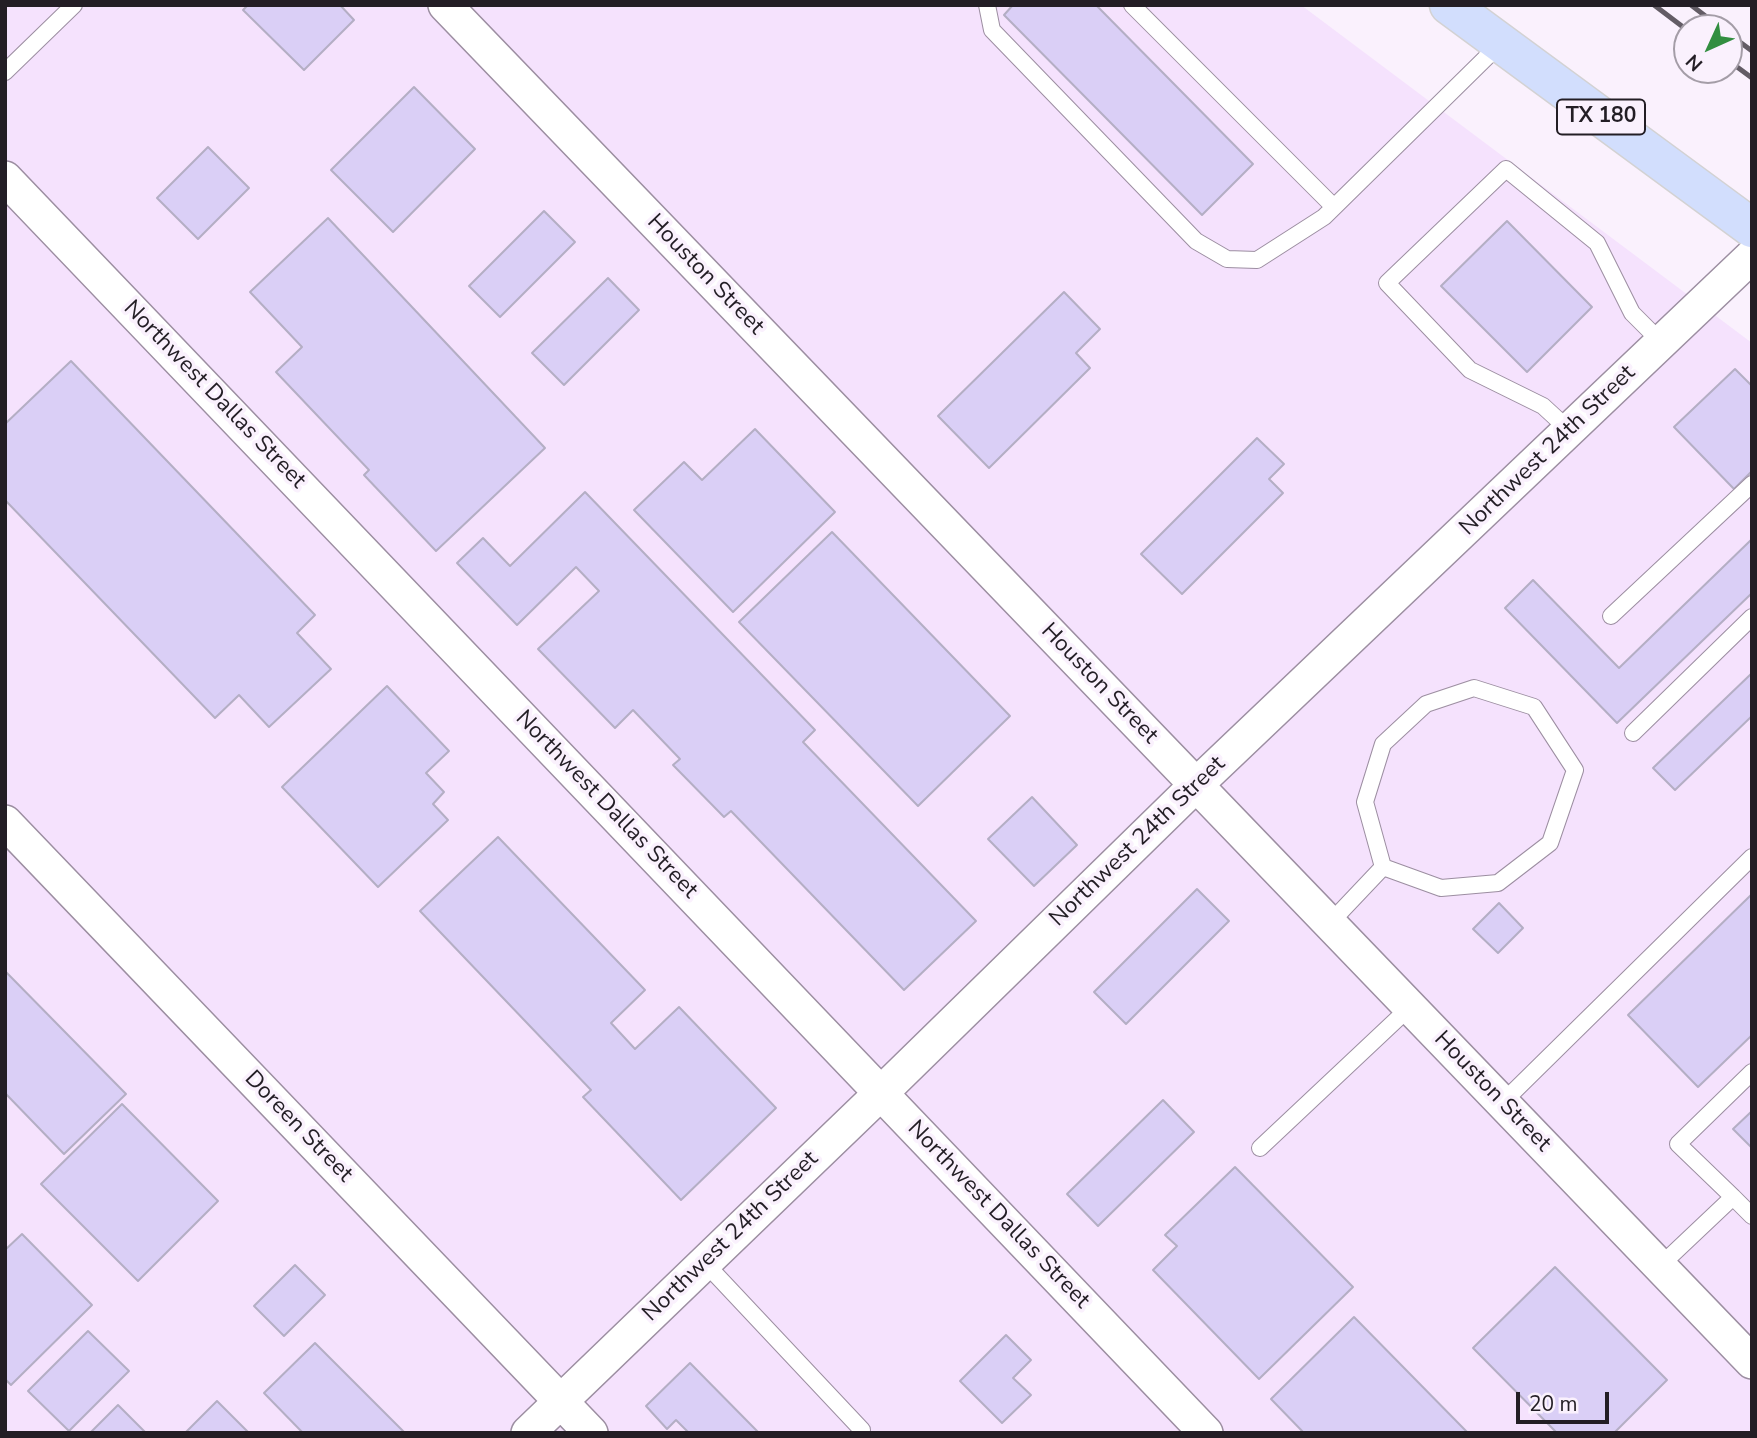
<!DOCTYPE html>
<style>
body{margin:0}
#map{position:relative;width:1757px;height:1438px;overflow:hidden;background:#faf1fd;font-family:"Nunito Sans",sans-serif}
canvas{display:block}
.frame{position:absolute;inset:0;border:7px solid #231e25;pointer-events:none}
.north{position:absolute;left:1673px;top:14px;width:70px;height:70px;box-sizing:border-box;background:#faf1fd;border:2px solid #a49da7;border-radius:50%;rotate:225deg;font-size:19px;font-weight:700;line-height:28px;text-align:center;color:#231e25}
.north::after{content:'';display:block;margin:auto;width:24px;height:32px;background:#328e40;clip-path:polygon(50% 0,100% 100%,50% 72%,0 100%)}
.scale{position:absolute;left:1516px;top:1392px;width:93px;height:32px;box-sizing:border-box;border:4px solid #231e25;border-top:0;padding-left:9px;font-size:21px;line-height:24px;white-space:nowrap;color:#231e25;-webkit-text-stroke:5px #faf1fd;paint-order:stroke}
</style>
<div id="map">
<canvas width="1757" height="1438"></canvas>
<div class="frame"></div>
<div class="north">N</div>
<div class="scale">20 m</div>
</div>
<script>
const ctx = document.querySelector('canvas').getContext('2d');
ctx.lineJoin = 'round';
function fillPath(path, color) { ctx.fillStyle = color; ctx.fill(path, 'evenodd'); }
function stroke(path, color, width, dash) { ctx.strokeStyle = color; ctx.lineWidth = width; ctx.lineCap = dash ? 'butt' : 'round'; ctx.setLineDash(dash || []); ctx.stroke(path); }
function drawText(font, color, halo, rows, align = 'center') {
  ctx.font = font + ' "Nunito Sans",sans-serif'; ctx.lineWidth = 7; ctx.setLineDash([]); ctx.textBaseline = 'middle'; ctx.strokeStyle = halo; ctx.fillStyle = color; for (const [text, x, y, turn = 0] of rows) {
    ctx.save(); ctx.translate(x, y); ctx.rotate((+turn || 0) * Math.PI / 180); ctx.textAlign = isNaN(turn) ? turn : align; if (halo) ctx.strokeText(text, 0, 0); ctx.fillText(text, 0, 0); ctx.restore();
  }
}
fillPath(new Path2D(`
 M 5,5 L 1301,5 L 1752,343 L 1752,1433 L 5,1433 Z`), '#f5e2fd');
const building = new Path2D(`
 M 248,5 L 340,5 L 354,20 L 304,70 L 243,10 Z
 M 1013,5 L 1096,5 L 1253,164 L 1202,215 L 1004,15 Z
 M 414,87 L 475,149 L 393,232 L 331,170 Z
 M 208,147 L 249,188 L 198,239 L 157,198 Z
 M 544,211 L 575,242 L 500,317 L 469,286 Z
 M 328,218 L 545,448 L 436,551 L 364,475 L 369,470 L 276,372 L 302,347 L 250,292 Z
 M 1507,221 L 1592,307 L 1527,372 L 1441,286 Z
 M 608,278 L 639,310 L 564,385 L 532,353 Z
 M 1064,292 L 1100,329 L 1076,353 L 1090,368 L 989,468 L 938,416 Z
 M 71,361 L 315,615 L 297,633 L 331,669 L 269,727 L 239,695 L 215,718 L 5,500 L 5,424 Z
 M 1735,369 L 1752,386 L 1752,471 L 1734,489 L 1674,427 Z
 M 755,429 L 835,512 L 733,612 L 634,510 L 684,462 L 702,480 Z
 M 1257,438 L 1284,464 L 1269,479 L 1283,493 L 1182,594 L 1141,554 Z
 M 585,492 L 815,730 L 803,742 L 976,921 L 904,990 L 731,811 L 724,817 L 673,765 L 680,759 L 633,710 L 615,728 L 538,649 L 599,591 L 576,567 L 517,625 L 457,563 L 483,538 L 510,566 Z
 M 832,532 L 1010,716 L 918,806 L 739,622 Z
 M 1752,539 L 1752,593 L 1617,723 L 1505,608 L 1533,580 L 1619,668 Z
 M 1752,673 L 1752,716 L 1675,790 L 1653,768 Z
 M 387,686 L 449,751 L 426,773 L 444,792 L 433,804 L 448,820 L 378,887 L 282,787 Z
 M 1032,797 L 1077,845 L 1034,886 L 988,839 Z
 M 498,837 L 645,990 L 611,1023 L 635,1049 L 679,1007 L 776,1108 L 681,1200 L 583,1097 L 591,1090 L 420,911 Z
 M 1197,889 L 1229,921 L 1126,1024 L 1094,992 Z
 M 1752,894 L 1752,1035 L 1698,1087 L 1628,1015 Z
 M 1499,903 L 1523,928 L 1498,953 L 1473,929 Z
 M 5,971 L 126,1094 L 64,1154 L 5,1093 Z
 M 1163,1100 L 1194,1132 L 1098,1226 L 1067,1194 Z
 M 122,1104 L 218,1201 L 138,1281 L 41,1184 Z
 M 1752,1111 L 1752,1148 L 1733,1129 Z
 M 1235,1167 L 1353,1287 L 1259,1379 L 1153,1270 L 1177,1246 L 1165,1235 Z
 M 22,1234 L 92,1305 L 11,1385 L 5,1379 L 5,1250 Z
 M 295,1265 L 325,1295 L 284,1336 L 254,1306 Z
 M 1555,1267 L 1667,1380 L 1614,1433 L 1557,1433 L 1473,1348 Z
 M 1354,1317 L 1468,1433 L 1304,1433 L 1271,1399 Z
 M 88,1331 L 129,1371 L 69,1431 L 28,1391 Z
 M 1006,1335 L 1031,1360 L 1013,1378 L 1031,1395 L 1002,1423 L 960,1381 Z
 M 315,1343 L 405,1433 L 303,1433 L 264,1393 Z
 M 690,1363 L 759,1433 L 689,1433 L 676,1420 L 667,1429 L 646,1406 Z
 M 217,1401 L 249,1433 L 185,1433 Z
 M 118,1405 L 146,1433 L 90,1433 Z`);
fillPath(building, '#dacff6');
stroke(building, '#b4aec4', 2);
const service = new Path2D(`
 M 987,5 L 992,30 L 1196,241 L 1227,259 L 1257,260 L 1324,217 L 1501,43
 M 1132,5 L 1334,207
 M 5,72 L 74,5
 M 1569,430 L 1543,406 L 1470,370 L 1387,283 L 1506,169 L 1597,243 L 1632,313 L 1662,343
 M 1611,616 L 1752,484
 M 1633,733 L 1752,617
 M 1329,924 L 1383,867 L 1365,802 L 1383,744 L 1426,704 L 1474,688 L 1534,707 L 1575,770 L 1550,843 L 1498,883 L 1441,888 L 1383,867
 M 1502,1103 L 1752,857
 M 1260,1148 L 1410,1007
 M 1733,1197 L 1678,1144 L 1752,1072
 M 705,1263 L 862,1430
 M 1660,1266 L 1733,1197 L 1752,1216`);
const minor = new Path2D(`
 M 445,5 L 1752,1362
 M 5,178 L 1206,1433
 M 5,822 L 591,1433
 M 528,1433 L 881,1093 L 1196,785 L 1752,256`);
const primary = new Path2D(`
 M 1449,5 L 1752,228`);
stroke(service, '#9c8ea1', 18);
stroke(minor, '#9c8ea1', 36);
stroke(primary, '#d3d2d3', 41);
stroke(service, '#fff', 16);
stroke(minor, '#fff', 33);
stroke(primary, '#d2defd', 38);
stroke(new Path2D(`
 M 1654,5 L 1687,30
 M 1691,5 L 1721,28
 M 1729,34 L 1752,51
 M 1729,61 L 1752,78`), '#635c65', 5);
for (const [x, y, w] of [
 [1601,117,88]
]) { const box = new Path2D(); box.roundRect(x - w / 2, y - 17.5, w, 35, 5); ctx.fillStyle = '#faf1fd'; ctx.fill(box); stroke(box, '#231e25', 2); }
drawText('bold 21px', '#231e25', null, [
 ["TX 180",1601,117]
]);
drawText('23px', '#231e25', '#faf1fd', [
 ["Houston Street",705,275,46],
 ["Northwest Dallas Street",214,395,46],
 ["Northwest 24th Street",1548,451,-44],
 ["Houston Street",1099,684,46],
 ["Northwest Dallas Street",606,805,46],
 ["Northwest 24th Street",1138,842,-44],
 ["Houston Street",1492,1092,46],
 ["Doreen Street",298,1127,46],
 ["Northwest Dallas Street",998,1215,46],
 ["Northwest 24th Street",731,1237,-44]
]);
</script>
